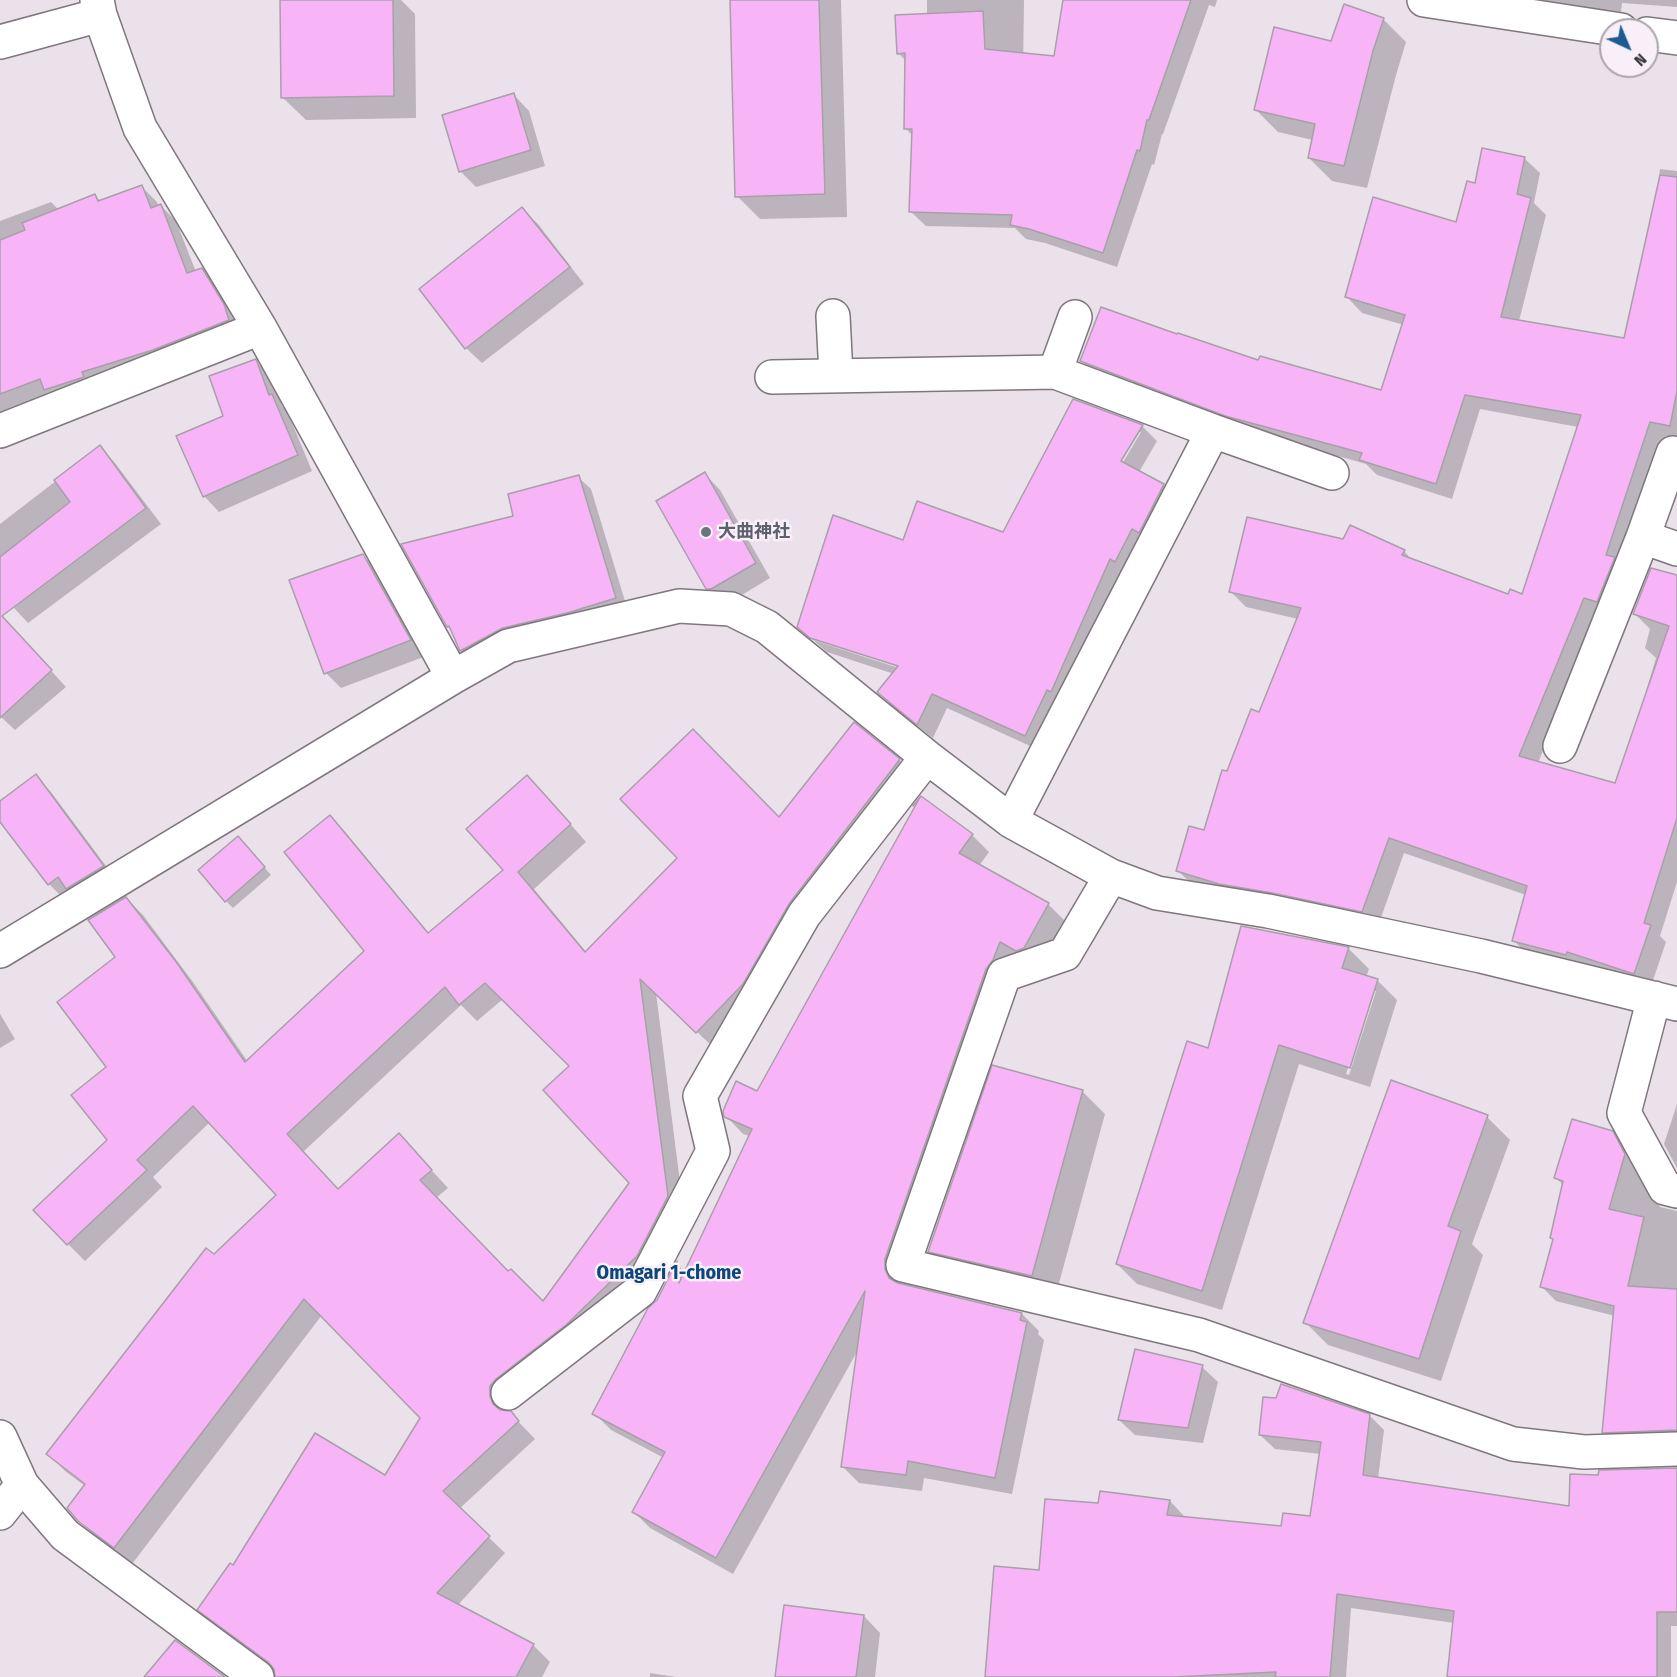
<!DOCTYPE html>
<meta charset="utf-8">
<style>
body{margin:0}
#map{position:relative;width:1677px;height:1677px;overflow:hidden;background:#ebe1eb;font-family:"Fira Sans Condensed",sans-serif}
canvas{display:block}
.north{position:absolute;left:1599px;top:18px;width:60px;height:60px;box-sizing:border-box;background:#f8eff8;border:2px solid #aba5ab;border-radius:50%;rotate:136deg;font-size:16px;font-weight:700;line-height:24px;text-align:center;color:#383538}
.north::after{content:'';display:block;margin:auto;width:21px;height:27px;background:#1d5b92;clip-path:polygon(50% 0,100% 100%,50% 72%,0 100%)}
</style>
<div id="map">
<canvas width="1677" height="1677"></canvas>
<div class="north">N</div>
</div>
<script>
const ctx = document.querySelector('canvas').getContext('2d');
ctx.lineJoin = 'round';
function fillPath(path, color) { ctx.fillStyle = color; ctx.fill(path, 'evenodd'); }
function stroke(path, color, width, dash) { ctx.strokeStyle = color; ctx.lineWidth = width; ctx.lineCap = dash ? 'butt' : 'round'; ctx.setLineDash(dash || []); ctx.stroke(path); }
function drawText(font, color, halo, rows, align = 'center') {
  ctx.font = font + ' "Fira Sans Condensed","Noto Sans JP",sans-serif'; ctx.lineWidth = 5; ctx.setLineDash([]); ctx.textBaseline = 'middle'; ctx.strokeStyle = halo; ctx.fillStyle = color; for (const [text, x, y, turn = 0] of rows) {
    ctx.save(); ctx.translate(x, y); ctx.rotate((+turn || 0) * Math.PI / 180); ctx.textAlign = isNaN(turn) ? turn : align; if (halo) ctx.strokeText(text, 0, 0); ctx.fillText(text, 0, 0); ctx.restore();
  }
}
fillPath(new Path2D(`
 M 282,0 L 401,0 L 415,14 L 416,118 L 306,120 L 283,98 Z
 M 731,0 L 841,0 L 847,217 L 760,219 L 737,196 Z
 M 927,0 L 1024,0 L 1022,151 L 1052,153 L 1072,0 L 1217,0 L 1215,7 L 1209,5 L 1163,134 L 1162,134 L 1154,165 L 1152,164 L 1117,267 L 1045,243 L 1026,239 L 1015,228 L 926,226 L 911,212 L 913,136 L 905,128 L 906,61 L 898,53 L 927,15 Z
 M 1545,0 L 1677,0 L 1677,7 L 1622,3 L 1621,12 L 1550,5 Z
 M 1383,19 L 1406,42 L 1396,75 L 1367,188 L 1332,181 L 1309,158 L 1313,140 L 1278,132 L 1255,109 L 1332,43 Z
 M 514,95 L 529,111 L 545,166 L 476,187 L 460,171 Z
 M 1524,158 L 1540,173 L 1534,203 L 1546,215 L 1519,321 L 1625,340 L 1649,245 L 1660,169 L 1677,171 L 1677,439 L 1666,436 L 1622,567 L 1599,613 L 1538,763 L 1616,785 L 1648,693 L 1646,691 L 1656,658 L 1645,648 L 1650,629 L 1634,613 L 1677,577 L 1677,882 L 1660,936 L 1666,942 L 1650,989 L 1529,956 L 1514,941 L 1526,895 L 1404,853 L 1378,926 L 1194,886 L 1178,871 L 1205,832 L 1228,773 L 1260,714 L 1298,619 L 1246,607 L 1230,591 L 1344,541 L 1404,551 L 1412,560 L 1509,596 L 1523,596 L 1578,427 L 1480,409 L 1452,499 L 1377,475 L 1366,464 L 1243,429 L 1097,377 L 1082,361 L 1259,362 L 1382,392 L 1404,325 L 1362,313 L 1347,297 L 1457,224 L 1476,185 Z
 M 142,187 L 157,202 L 159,207 L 161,206 L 176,221 L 196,272 L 202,270 L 217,285 L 239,321 L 0,415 L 0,221 L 51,202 L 59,210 L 95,195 L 101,202 Z
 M 522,209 L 538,224 L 584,284 L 482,363 L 466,348 Z
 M 255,360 L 271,376 L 282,406 L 287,411 L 312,471 L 219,512 L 204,496 L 225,416 Z
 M 1142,426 L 1157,441 L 1139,472 L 1164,485 L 1179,501 L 1041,751 L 947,708 L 933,738 L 894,708 L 879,692 L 894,674 L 827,652 L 798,627 L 904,541 L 1004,534 ZM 1137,432 L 1141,432 L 1119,469 L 1116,467 ZM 813,637 L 906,667 L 905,670 L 813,640 Z
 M 100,447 L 115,463 L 161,524 L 28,623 L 0,593 L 0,524 Z
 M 705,474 L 720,490 L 770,578 L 727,604 L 723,604 L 708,588 Z
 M 578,477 L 591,489 L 628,611 L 474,663 L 462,651 L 453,631 L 448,626 L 515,517 Z
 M 363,556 L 379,571 L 426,656 L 341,688 L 326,673 Z
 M 0,615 L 66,687 L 15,730 L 0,716 Z
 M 854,724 L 899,760 L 916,777 L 714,1048 L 656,993 L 684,1214 L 654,1272 L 507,1403 L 506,1412 L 510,1413 L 535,1439 L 459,1509 L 505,1553 L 458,1605 L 533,1645 L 550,1662 L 542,1677 L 277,1677 L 276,1671 L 216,1626 L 199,1609 L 234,1567 L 386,1477 L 422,1418 L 322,1315 L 132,1564 L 97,1538 L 79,1520 L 85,1486 L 65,1471 L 48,1454 L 214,1256 L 278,1195 L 210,1122 L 153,1177 L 162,1187 L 85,1261 L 35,1211 L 109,1140 L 108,1067 L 117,957 L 126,898 L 143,915 L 193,982 L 248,1062 L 366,951 L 330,817 L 347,834 L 429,934 L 505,870 L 544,794 L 586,842 L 534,889 L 587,953 L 779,819 ZM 503,999 L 571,1066 L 631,1183 L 543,1303 L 509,1273 L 436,1198 L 448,1188 L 399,1135 L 338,1191 L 303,1152 L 461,1005 L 477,1021 Z
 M 35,776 L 51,792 L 118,882 L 64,899 L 49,884 L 0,819 L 0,803 Z
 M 921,798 L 972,835 L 989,852 L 979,866 L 1048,904 L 1065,921 L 1041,965 L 1017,957 L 902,1277 L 901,1285 L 1022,1314 L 1039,1331 L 1038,1334 L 1044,1340 L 1012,1494 L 924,1478 L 922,1491 L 859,1483 L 842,1466 L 858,1350 L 733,1574 L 650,1528 L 634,1512 L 664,1458 L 611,1430 L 594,1413 L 677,1264 L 686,1273 L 750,1136 L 743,1134 L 726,1116 L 758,1093 L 916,807 L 915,806 Z
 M 245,845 L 271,875 L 233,908 L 226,901 Z
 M 1242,927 L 1349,949 L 1369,969 L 1366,977 L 1377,980 L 1397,1000 L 1370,1087 L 1299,1064 L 1222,1310 L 1137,1284 L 1117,1264 L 1209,1049 ZM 1373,991 L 1376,991 L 1349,1075 L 1346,1074 Z
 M 0,1014 L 15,1039 L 0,1048 Z
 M 1082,1091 L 1105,1114 L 1055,1298 L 952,1274 L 929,1251 Z
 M 1677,1104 L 1677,1168 L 1664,1144 Z
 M 1487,1117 L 1510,1140 L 1472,1244 L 1483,1255 L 1441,1381 L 1328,1345 L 1305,1322 Z
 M 1612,1133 L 1627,1148 L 1660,1207 L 1677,1211 L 1677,1445 L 1618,1447 L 1604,1432 L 1615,1316 L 1556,1301 L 1542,1287 L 1554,1240 L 1563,1185 L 1556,1178 Z
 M 1202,1367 L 1218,1382 L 1203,1443 L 1135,1435 L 1119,1420 Z
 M 1370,1416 L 1384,1430 L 1378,1479 L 1571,1507 L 1600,1477 L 1677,1469 L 1677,1626 L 1671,1626 L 1671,1677 L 1448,1677 L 1454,1623 L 1351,1608 L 1346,1677 L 986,1677 L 1040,1571 L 1099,1505 L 1170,1501 L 1184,1516 L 1184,1518 L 1282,1528 L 1311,1518 L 1321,1454 L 1275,1449 L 1260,1435 Z
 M 864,1616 L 880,1633 L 875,1677 L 776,1677 Z
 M 650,1673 L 676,1677 L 650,1677 Z`), '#0003');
const building = new Path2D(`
 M 280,0 L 393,0 L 394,96 L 281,98 Z
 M 730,0 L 819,0 L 825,194 L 735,197 Z
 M 1063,0 L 1191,0 L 1149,120 L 1147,120 L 1140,151 L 1137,150 L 1103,253 L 1029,229 L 1010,225 L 1012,215 L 909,212 L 912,129 L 904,129 L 905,53 L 897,54 L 895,15 L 983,11 L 985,49 L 1054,56 Z
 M 1344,4 L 1384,18 L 1373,51 L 1344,166 L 1308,158 L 1315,124 L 1254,110 L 1274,27 L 1331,41 Z
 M 514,93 L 531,150 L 459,172 L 442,115 Z
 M 1482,148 L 1525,157 L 1517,194 L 1531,198 L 1501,317 L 1624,338 L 1660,175 L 1677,177 L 1677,391 L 1670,426 L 1650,422 L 1606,555 L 1615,557 L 1597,602 L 1584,598 L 1519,756 L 1615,783 L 1669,626 L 1633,614 L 1651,568 L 1677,575 L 1677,818 L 1644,923 L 1651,925 L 1634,974 L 1567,952 L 1566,955 L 1512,941 L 1527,886 L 1389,838 L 1362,912 L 1272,893 L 1219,884 L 1176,871 L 1189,826 L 1204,830 L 1222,770 L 1227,771 L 1251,709 L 1259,712 L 1301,608 L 1229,592 L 1247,517 L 1343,539 L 1350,525 L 1405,550 L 1402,555 L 1508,594 L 1510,589 L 1522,594 L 1581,415 L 1465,395 L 1436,484 L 1359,460 L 1362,453 L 1225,416 L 1080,361 L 1101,307 L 1177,334 L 1178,333 L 1258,360 L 1260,356 L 1381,390 L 1405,315 L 1345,297 L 1373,197 L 1456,222 L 1467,181 L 1475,183 Z
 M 142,185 L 151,208 L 161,204 L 187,273 L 202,268 L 224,304 L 229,320 L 153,350 L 82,372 L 84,377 L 44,390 L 40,379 L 0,394 L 0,240 L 25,230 L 22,223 L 95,194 L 98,201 Z
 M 522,207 L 570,267 L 465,349 L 419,289 Z
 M 256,359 L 269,395 L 272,394 L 298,455 L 203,497 L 176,436 L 223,416 L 209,376 Z
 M 1073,399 L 1143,425 L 1121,461 L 1164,484 L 1139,533 L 1132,529 L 1115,562 L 1110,559 L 1051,692 L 1047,690 L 1025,736 L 932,694 L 917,725 L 877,692 L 898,666 L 810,638 L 797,627 L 833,515 L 903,540 L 917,501 L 1003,532 Z
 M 100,445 L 146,508 L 2,616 L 52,670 L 0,718 L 0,557 L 70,502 L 54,480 Z
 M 705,472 L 756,563 L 711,589 L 706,589 L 656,501 Z
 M 579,475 L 616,598 L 567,613 L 503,628 L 460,651 L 449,626 L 447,627 L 401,544 L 513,516 L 508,494 Z
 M 363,554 L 411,640 L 324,674 L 289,580 Z
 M 854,722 L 900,759 L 789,904 L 743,984 L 696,1033 L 640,979 L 668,1196 L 637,1256 L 566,1325 L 496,1379 L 490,1386 L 490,1396 L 493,1404 L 500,1410 L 511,1411 L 519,1421 L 443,1491 L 490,1536 L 437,1593 L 534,1644 L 516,1677 L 275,1677 L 274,1669 L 268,1662 L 197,1610 L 230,1563 L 233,1565 L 315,1433 L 385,1475 L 420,1418 L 304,1299 L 114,1548 L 78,1521 L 67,1508 L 85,1484 L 46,1454 L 206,1248 L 214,1254 L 276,1195 L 193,1106 L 137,1160 L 147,1170 L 67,1245 L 33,1210 L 107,1140 L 71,1095 L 106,1067 L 57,1002 L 115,957 L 88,920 L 126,897 L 177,963 L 245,1062 L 364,951 L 284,852 L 330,815 L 428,933 L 503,870 L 466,829 L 527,775 L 571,824 L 518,872 L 585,952 L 677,858 L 620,799 L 693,729 L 779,817 ZM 485,983 L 569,1066 L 543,1090 L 629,1183 L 543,1301 L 511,1269 L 508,1271 L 420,1180 L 432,1170 L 399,1133 L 338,1189 L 287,1134 L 445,987 L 459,1005 Z
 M 36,774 L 104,866 L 66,889 L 58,877 L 48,885 L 0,822 L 0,801 Z
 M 921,796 L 973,834 L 959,853 L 1049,903 L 1024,948 L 1016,951 L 1000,942 L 993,960 L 986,969 L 885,1259 L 885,1269 L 889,1278 L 898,1283 L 1022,1313 L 1020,1320 L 1027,1322 L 995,1478 L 908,1461 L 906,1475 L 841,1467 L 865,1291 L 716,1558 L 632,1512 L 665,1452 L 592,1414 L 648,1308 L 657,1300 L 677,1261 L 679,1283 L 752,1129 L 724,1117 L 723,1111 L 736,1081 L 757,1091 L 919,799 L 913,806 Z
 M 238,836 L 265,867 L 225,902 L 198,870 Z
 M 1241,926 L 1349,947 L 1342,968 L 1378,979 L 1350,1068 L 1279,1045 L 1202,1291 L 1116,1264 L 1187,1041 L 1208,1048 Z
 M 992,1065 L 1083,1090 L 1032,1276 L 928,1252 Z
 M 1391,1080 L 1488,1115 L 1448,1226 L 1461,1231 L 1419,1359 L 1303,1323 Z
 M 1572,1119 L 1613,1131 L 1625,1154 L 1609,1209 L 1644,1217 L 1628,1286 L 1677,1289 L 1677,1430 L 1602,1433 L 1614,1306 L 1540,1287 L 1553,1239 L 1550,1238 L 1563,1181 L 1554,1178 Z
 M 1135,1349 L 1203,1365 L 1188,1428 L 1118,1420 Z
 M 1281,1384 L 1370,1414 L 1363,1475 L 1569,1506 L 1570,1474 L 1598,1475 L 1599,1470 L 1677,1468 L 1677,1612 L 1657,1612 L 1657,1677 L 1447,1677 L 1454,1611 L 1337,1594 L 1330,1677 L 1275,1677 L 1276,1672 L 1174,1677 L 985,1677 L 994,1566 L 1039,1570 L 1045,1499 L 1098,1503 L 1100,1491 L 1170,1500 L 1167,1515 L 1281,1526 L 1283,1513 L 1310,1516 L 1321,1442 L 1259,1435 L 1263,1397 L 1276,1398 Z
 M 784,1605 L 864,1615 L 856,1677 L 775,1677 Z
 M 175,1640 L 225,1677 L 144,1677 Z`);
fillPath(building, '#f7b5f8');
stroke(building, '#a89fa8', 1.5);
const minor = new Path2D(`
 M 1424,0 L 1621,30
 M 1647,34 L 1677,38
 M 0,42 L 100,15
 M 833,316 L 836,375
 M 1055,372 L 1075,317
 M 772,377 L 1055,372 L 1213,431
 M 0,431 L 260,328
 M 1643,537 L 1677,549
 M 453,677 L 508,646 L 679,606 L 731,609 L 767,627 L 927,757 L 1011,821 L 1111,876 L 1157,893 L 1268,911 L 1481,956 L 1677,1004
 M 1560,746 L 1643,537 L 1673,453
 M 1011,821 L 1213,431 L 1332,473
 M 1111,876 L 1065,954 L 1004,975 L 903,1265 L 1199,1335 L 1513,1444 L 1584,1452 L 1677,1449
 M 0,951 L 453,677 L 260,328 L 140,128 L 100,15 L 97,0
 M 1654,998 L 1624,1113 L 1665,1188 L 1677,1191
 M 508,1393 L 640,1291 L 713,1151 L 700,1096 L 804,915 L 927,757
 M 0,1437 L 22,1485 L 65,1535 L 257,1677
 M 0,1513 L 22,1485`);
stroke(minor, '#7f767e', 36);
stroke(minor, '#fff', 33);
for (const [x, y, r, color] of [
 [706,532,6,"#6b7280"]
]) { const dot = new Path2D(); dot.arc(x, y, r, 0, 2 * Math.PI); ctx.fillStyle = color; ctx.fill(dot); stroke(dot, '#f8eff8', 2); }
drawText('bold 18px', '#5b616d', '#f8eff8', [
 ["大曲神社",718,532]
], 'left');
drawText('bold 20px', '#0b4778', '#f8eff8', [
 ["Omagari 1-chome",669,1273]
]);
</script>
